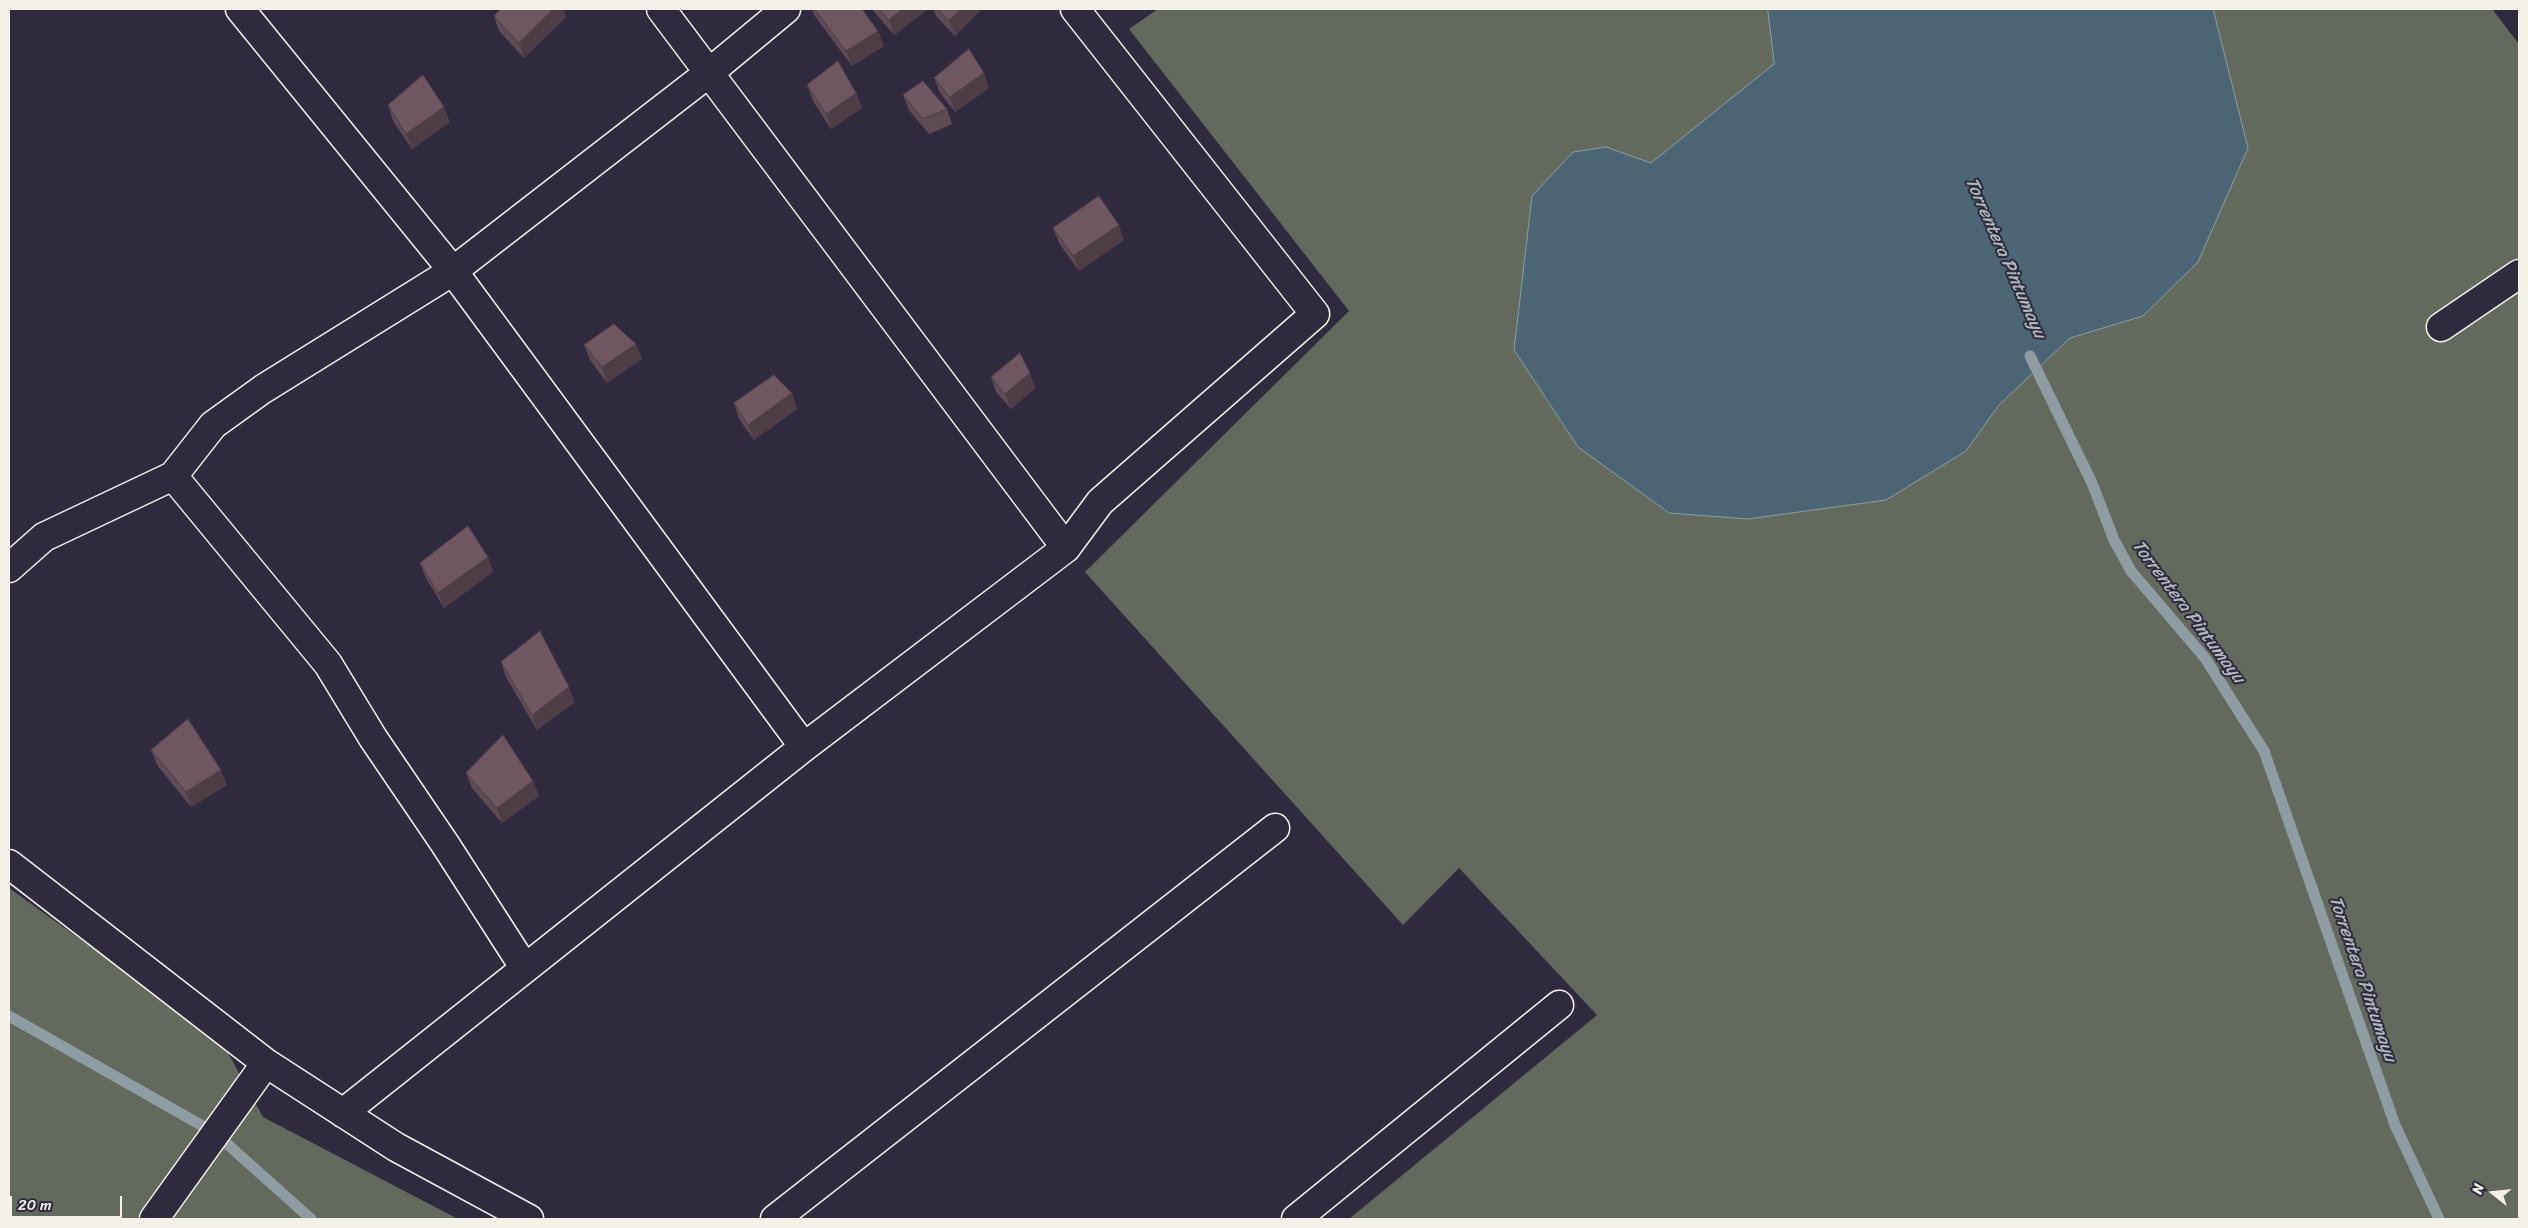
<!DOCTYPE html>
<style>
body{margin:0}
#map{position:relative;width:2528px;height:1228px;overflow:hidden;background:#2f2a3d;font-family:Sriracha,sans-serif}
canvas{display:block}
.frame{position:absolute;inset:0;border:10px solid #f4f1e8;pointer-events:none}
.north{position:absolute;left:2468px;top:1168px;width:50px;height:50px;-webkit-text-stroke:4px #2f2a3d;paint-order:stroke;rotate:286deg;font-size:14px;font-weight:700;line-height:20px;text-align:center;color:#f4f1e8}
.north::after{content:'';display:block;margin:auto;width:18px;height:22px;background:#f4f1e8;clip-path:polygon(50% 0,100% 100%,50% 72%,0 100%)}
.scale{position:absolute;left:10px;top:1196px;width:112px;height:22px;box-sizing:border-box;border:2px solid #f4f1e8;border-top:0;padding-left:6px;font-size:15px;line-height:18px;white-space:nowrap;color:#f4f1e8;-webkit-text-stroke:4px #2f2a3d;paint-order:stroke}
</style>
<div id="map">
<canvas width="2528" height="1228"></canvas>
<div class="frame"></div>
<div class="north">N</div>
<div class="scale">20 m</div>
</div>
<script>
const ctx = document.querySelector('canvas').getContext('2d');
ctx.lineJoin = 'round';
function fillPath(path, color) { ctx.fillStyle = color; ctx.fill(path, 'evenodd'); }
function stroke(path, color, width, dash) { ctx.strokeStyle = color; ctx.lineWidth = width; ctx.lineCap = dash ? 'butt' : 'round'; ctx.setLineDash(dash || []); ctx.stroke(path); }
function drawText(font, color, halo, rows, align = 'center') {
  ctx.font = font + ' Sriracha,sans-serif'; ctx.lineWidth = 4; ctx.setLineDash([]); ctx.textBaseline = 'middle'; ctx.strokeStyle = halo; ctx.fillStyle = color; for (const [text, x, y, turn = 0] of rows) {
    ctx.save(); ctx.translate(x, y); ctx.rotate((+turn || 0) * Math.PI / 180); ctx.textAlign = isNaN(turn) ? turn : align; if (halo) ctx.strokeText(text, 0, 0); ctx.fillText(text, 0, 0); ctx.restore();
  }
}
fillPath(new Path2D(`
 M 1158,9 L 2492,9 L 2519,44 L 2519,1219 L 1349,1219 L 1597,1015 L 1459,868 L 1403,925 L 1085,572 L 1349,311 L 1129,29 Z
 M 9,888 L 221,1040 L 263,1117 L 458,1219 L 9,1219 Z`), '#63695c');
const water = new Path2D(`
 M 1768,9 L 2213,9 L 2248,148 L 2198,262 L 2143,316 L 2070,338 L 1999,405 L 1966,451 L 1886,500 L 1748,519 L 1669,513 L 1578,447 L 1514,350 L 1532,196 L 1573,152 L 1606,147 L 1651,163 L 1774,64 Z`);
fillPath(water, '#4c6574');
stroke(water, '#8f9da2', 1);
stroke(new Path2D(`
 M 2030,356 L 2092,483 L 2114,540 L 2131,571 L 2205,658 L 2264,751 L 2395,1125 L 2439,1219
 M 9,1016 L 215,1133 L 311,1219`), '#8f9da2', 11);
const minor = new Path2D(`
 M 240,9 L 453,271 L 804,747
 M 661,9 L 1066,548
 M 2441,327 L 2519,274
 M 173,476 L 328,664 L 373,738 L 445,844 L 524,967
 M 9,568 L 44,537 L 173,476 L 213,425 L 263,389 L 453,271 L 710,72 L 786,9
 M 9,864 L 266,1063 L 396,1147 L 529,1219
 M 343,1113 L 804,747 L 1066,548 L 1100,502 L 1315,314 L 1075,9
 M 154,1219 L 266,1063
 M 775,1219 L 1275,828
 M 1296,1219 L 1559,1005`);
stroke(minor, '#f4f1e8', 31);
stroke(minor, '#2f2a3d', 28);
fillPath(new Path2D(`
 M 812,9 L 862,9 L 884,46 L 852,66 L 814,15 Z
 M 872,9 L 928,9 L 894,35 Z
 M 933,9 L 982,9 L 955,36 L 936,16 Z
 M 494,16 L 566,17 L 524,58 L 499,31 Z
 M 934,78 L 989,88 L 955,112 L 940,93 Z
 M 807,85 L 856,93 L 862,108 L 831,129 L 813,101 Z
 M 903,95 L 947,109 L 952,124 L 929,134 L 909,110 Z
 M 388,105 L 450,122 L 412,149 L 393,121 Z
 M 1053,228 L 1124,240 L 1079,271 L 1059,243 Z
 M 636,344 L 642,359 L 607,383 L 590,360 L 584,345 Z
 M 1030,373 L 1035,388 L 1011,409 L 996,392 L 991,377 Z
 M 792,393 L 797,409 L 754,440 L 739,419 L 734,403 Z
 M 488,557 L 493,572 L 444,608 L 426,578 L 420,563 Z
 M 501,662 L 575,702 L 537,730 L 506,677 Z
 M 151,750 L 227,785 L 191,807 L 157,765 Z
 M 466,773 L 533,781 L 539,796 L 502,823 L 472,788 Z`), '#5f4b53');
fillPath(new Path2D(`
 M 553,9 L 563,9 L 566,17 L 524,58 L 519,43 Z
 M 903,9 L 928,9 L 894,35 L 889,20 Z
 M 961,9 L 982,9 L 955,36 L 949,20 Z
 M 878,31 L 884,46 L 852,66 L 846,51 Z
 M 984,73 L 989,88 L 955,112 L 950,97 Z
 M 856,93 L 862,108 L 831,129 L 826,114 Z
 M 444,107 L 450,122 L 412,149 L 406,134 Z
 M 1119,225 L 1124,240 L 1079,271 L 1073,256 Z
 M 636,344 L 642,359 L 607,383 L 602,367 Z
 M 1030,373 L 1035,388 L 1011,409 L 1005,394 Z
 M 792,393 L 797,409 L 754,440 L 748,425 Z
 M 488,557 L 493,572 L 444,608 L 438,593 Z
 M 569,687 L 575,702 L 537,730 L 532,715 Z
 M 221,770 L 227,785 L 191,807 L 186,792 Z
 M 533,781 L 539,796 L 502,823 L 497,808 Z`), '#4d3d44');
const building = new Path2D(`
 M 501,9 L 553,9 L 519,43 L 494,16 Z
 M 815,9 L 862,9 L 878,31 L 846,51 Z
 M 880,9 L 903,9 L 889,20 Z
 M 938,9 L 961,9 L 949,20 Z
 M 969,49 L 984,73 L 950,97 L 934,78 Z
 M 838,61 L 856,93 L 826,114 L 807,85 Z
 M 423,75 L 444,107 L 406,134 L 388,105 Z
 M 923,81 L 947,109 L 923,119 L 903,95 Z
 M 1099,196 L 1119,225 L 1073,256 L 1053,228 Z
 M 614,324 L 636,344 L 602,367 L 584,345 Z
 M 1020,353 L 1030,373 L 1005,394 L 991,377 Z
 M 774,375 L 792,393 L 748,425 L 734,403 Z
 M 468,526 L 488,557 L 438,593 L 420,563 Z
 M 540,631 L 569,687 L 532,715 L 501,662 Z
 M 188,719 L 221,770 L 186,792 L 151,750 Z
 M 503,735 L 533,781 L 497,808 L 466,773 Z`);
fillPath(building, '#6e5761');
stroke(building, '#4d3d44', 1);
drawText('italic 18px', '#b1b9ba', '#2f2a3d', [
 ["Torrentera Pintumayu",2005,258,66],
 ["Torrentera Pintumayu",2188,612,53],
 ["Torrentera Pintumayu",2362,979,71]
]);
</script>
